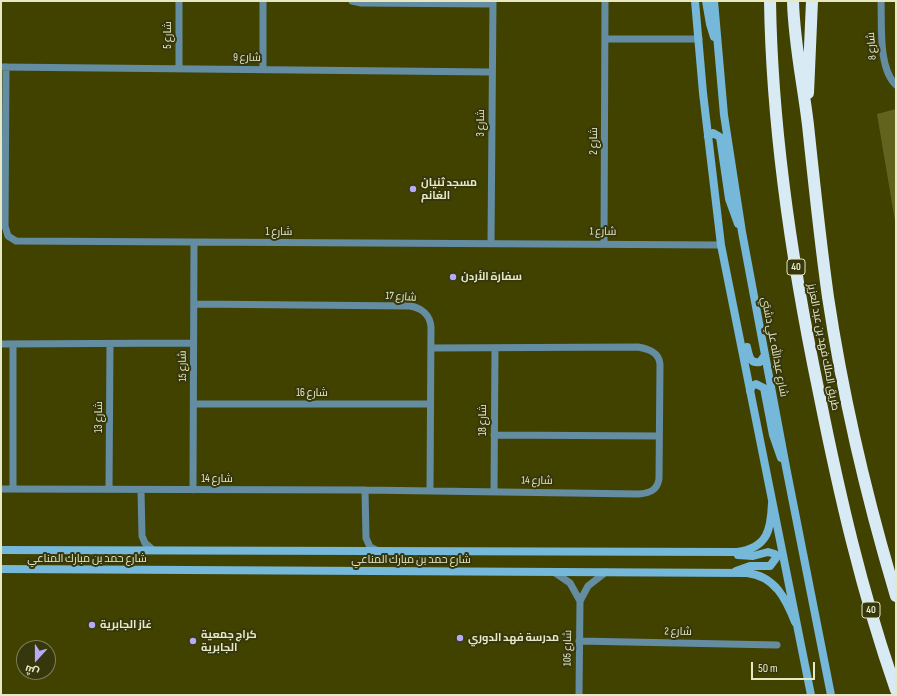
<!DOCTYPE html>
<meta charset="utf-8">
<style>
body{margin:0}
#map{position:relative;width:897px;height:696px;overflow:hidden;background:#414200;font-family:"Sofia Sans Condensed",Cairo,sans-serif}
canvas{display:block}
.frame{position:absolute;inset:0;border:2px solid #e6e9c3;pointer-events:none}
.north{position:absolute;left:16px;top:640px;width:40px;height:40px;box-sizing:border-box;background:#36370d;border:1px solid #7c7e56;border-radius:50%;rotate:201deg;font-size:11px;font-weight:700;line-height:16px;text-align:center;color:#e6e9c3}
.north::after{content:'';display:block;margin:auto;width:14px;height:18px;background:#b7abf7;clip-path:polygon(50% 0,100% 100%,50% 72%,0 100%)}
.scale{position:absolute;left:751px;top:662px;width:64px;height:18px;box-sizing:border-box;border:2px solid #e6e9c3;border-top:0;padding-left:5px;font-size:12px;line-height:14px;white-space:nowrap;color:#e6e9c3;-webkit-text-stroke:3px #36370d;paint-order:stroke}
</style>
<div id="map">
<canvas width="897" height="696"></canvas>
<div class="frame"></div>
<div class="north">ش</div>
<div class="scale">50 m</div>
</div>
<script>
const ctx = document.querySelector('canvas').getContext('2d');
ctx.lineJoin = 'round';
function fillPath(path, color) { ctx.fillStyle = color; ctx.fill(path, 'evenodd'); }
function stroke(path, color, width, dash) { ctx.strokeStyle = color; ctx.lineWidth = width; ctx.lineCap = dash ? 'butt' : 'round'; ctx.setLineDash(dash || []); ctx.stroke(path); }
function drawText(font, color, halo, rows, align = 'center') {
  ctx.font = font + ' "Sofia Sans Condensed",Cairo,sans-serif'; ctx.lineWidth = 4; ctx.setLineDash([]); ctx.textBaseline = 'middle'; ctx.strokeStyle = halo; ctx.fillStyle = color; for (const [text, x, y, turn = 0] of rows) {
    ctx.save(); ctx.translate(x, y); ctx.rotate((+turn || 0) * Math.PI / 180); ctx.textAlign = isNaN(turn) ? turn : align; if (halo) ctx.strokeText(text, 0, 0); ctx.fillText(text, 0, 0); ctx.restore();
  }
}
fillPath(new Path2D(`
 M 896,109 L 896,227 L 877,114 Z`), '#62641d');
stroke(new Path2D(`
 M 179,1 L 179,68
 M 263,1 L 263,69
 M 352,1 L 361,3 L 493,4
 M 881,1 C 882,25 878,68 896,85
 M 605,39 L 699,39
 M 1,67 L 492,72
 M 6,67 L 5,226 L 8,236 L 16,241 L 721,245
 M 491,243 L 493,1
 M 604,243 L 605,1
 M 194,304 L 410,306 C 422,308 430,315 431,327 L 430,491
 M 1,344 L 193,343
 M 194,404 L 430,404
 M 494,435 L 659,436
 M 1,489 L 365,490 L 639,494 C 649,493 657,491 659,479 L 660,364 C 659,352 648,349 638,347 L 431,348
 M 13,489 L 13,344
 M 109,489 L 110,344
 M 141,490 L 142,536 L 145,543 L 153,550
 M 193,490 L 194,243
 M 365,490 L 366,538 L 370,547 L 378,551
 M 494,492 L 495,348
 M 554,572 L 570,583 L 580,601 L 579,695
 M 580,601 L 588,586 L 606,572
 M 579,641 L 777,645`), '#648da2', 7);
stroke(new Path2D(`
 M 695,1 L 703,93 L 721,245 L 811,695
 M 706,1 L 710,24 L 714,37
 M 714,1 L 724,115 L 742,232 L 786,467 L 831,695
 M 708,137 L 713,133 L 720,137 L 729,199 L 738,224
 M 747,347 C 749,356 750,364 760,362 L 765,355
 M 750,391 L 752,386 L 756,384 L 764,388 L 773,435 L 781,458
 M 1,550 L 737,552 C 768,548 771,529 772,503
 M 1,569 L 747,573 C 775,576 786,599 795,622
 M 736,571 L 750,566 L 770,566 L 776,558 L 775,554 L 768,552 L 753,556 L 738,555`), '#75b8d9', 8);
stroke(new Path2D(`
 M 770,1 C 772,133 792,264 819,393 C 839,493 862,593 896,690
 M 793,1 C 794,43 803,83 808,125 C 814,182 820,240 828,297 C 843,397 867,499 896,596
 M 808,93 L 812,1`), '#d8ebf5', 12);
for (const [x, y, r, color] of [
 [413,189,4,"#b7abf7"],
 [453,277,4,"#b7abf7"],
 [92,625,4,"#b7abf7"],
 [460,638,4,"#b7abf7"],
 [193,641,4,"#b7abf7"]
]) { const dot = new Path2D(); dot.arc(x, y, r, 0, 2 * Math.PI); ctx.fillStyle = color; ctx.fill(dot); stroke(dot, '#36370d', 1.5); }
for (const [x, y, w] of [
 [796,267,18],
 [871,610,18]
]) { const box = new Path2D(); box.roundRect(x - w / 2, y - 8, w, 16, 3); ctx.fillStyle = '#36370d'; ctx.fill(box); stroke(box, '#e6e9c3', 1); }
drawText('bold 10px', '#e6e9c3', null, [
 ["40",796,267],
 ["40",871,610]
]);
drawText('11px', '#e6e9c3', '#36370d', [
 ["شارع 5",168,35,-90],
 ["شارع 8",872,46,-94],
 ["شارع 9",247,58,1],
 ["شارع 3",481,123,-90],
 ["شارع 2",594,141,-90],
 ["شارع 1",279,232],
 ["شارع 1",603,232,1],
 ["شارع 17",401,297,4],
 ["شارع عبدالله علي دشتي",774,347,79],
 ["طريق الملك فهد بن عبد العزيز",823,347,79],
 ["شارع 15",183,366,-91],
 ["شارع 16",312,393],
 ["شارع 13",99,417,-90],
 ["شارع 18",483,420,-90],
 ["شارع 14",217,479],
 ["شارع 14",537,481,1],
 ["شارع حمد بن مبارك المناعي",87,559],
 ["شارع حمد بن مبارك المناعي",411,560],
 ["شارع 2",678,632,1],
 ["شارع 105",568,648,-89]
]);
drawText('bold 11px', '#e6e9c3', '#36370d', [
 ["مسجد ثنيان",421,183],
 ["الغانم",421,196],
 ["سفارة الأردن",461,277],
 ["غاز الجابرية",100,625],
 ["كراج جمعية",201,635],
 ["الجابرية",201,648],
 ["مدرسة فهد الدوري",468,638]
], 'left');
</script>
